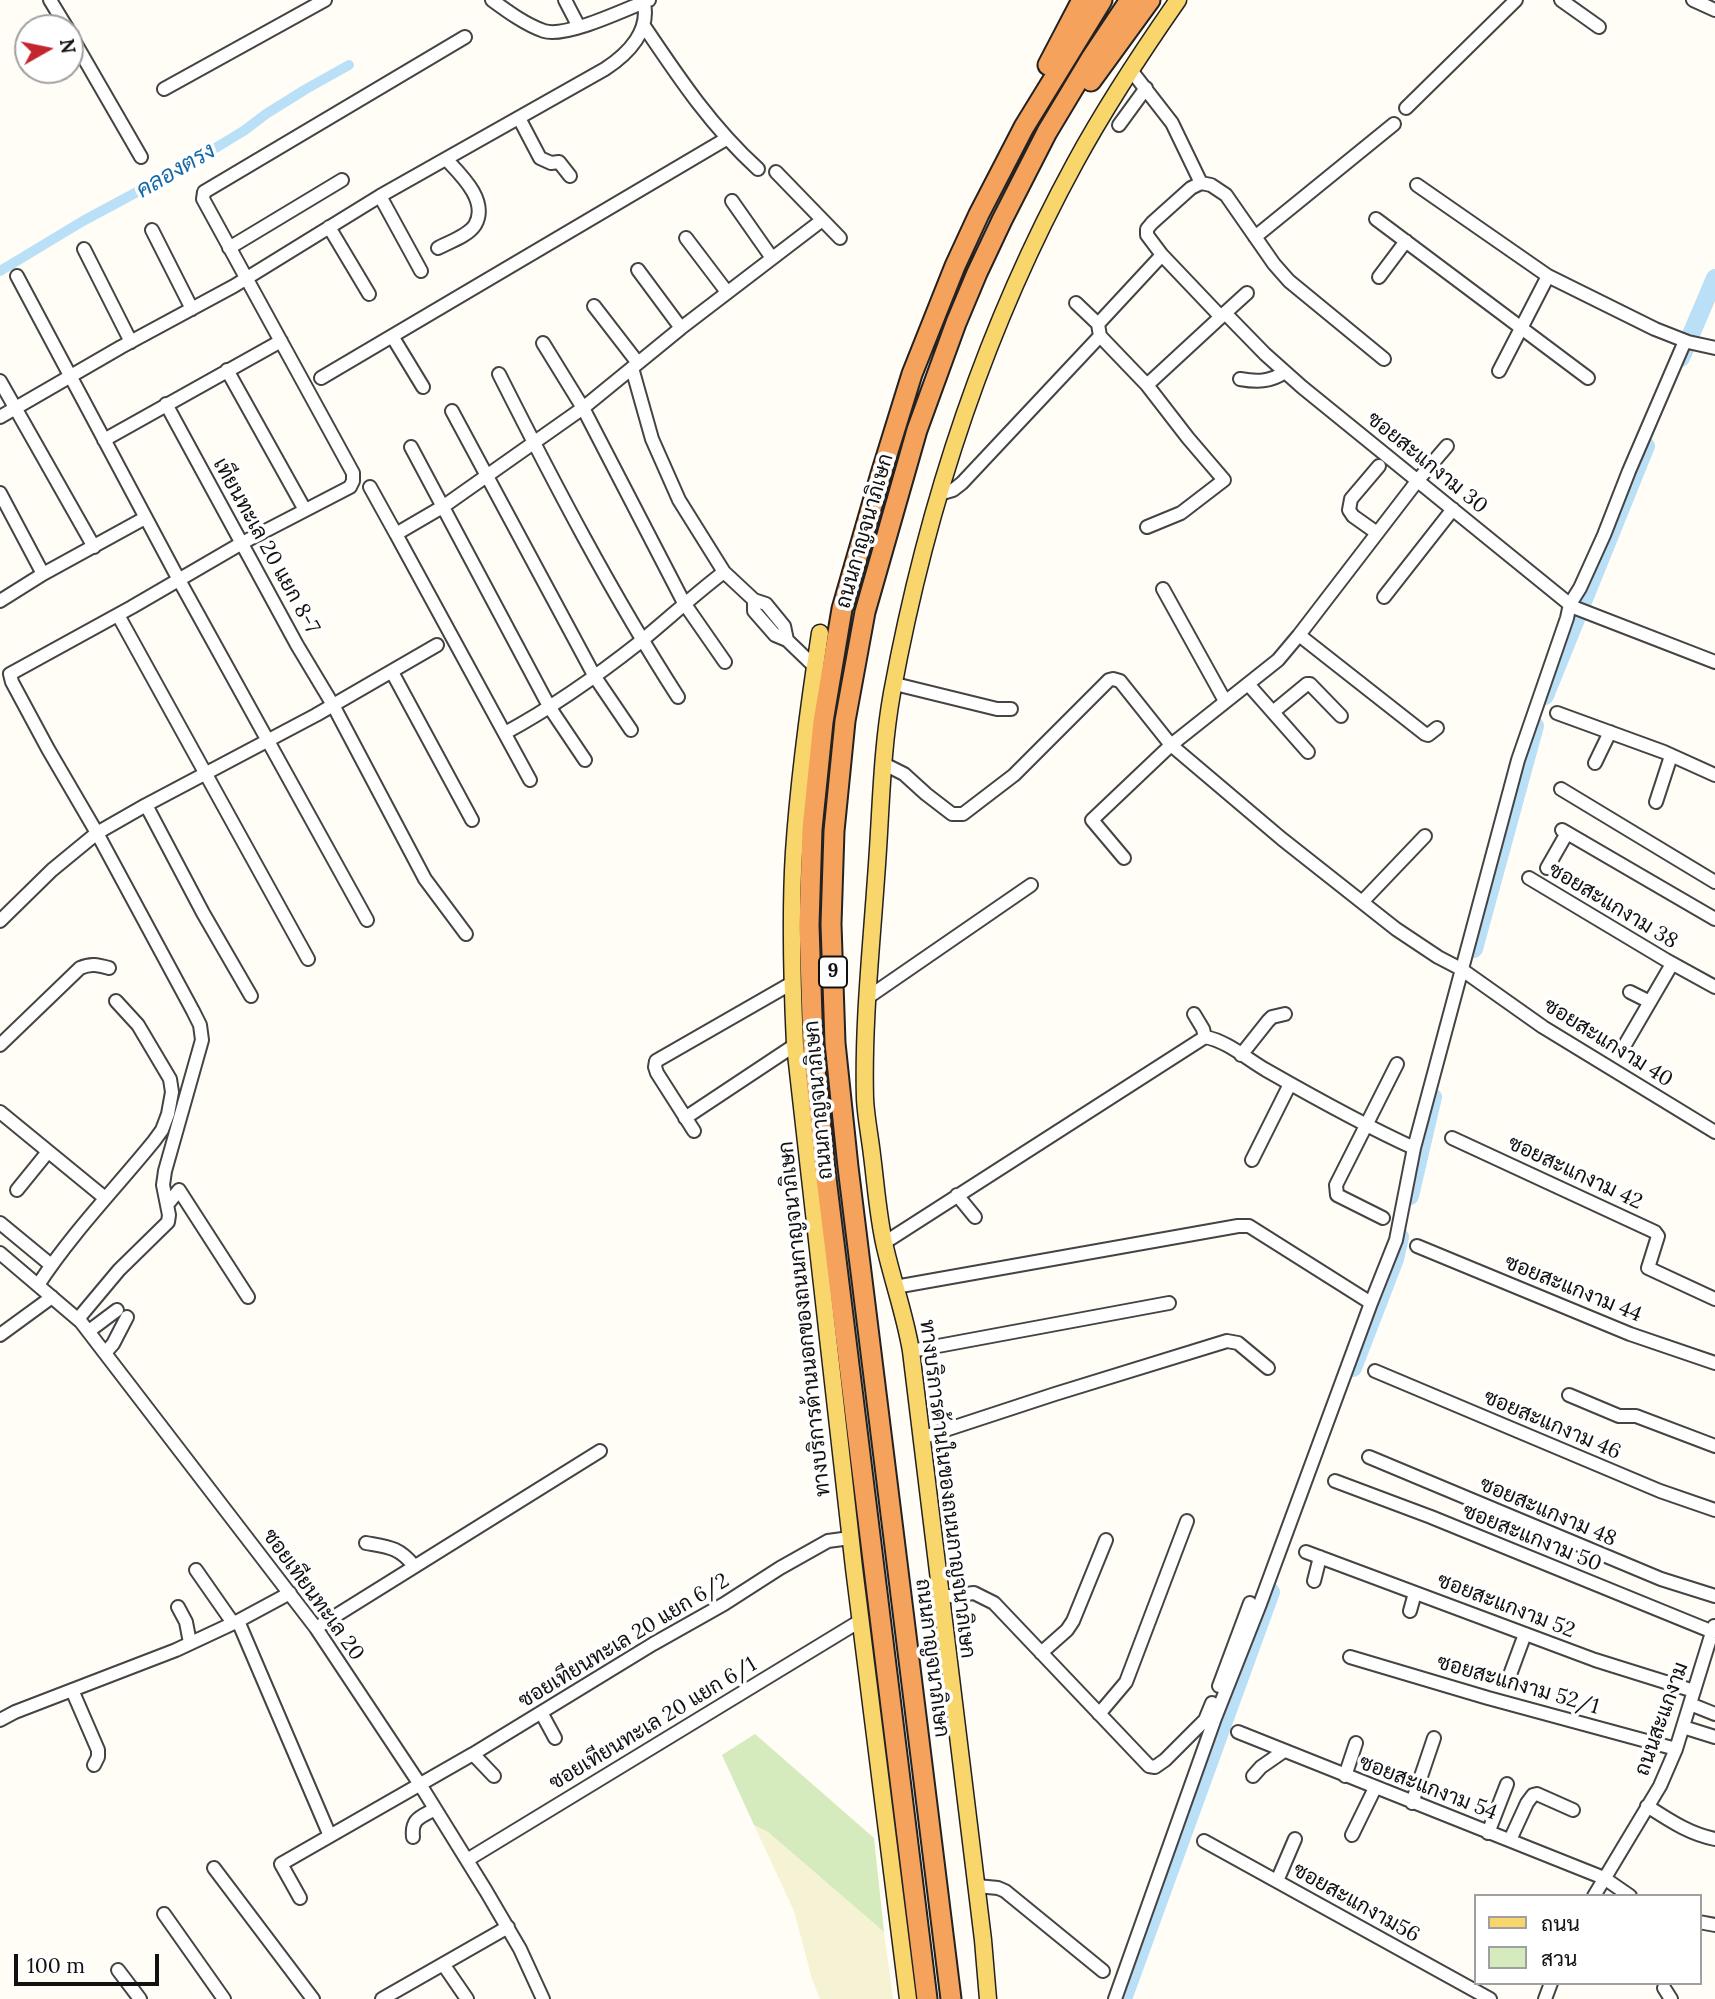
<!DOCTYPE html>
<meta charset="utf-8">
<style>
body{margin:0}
#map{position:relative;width:1715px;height:1999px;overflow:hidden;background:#fffdf5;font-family:Lora,Sarabun,serif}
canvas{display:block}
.legend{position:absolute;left:1474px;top:1894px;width:228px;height:91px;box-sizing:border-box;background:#fff;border:2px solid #a0a0a0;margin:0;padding:9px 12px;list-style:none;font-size:21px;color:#111}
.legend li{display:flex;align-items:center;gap:14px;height:35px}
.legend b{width:35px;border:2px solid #a0a0a0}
.north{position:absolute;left:14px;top:14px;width:70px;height:70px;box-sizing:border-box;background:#fff;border:2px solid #a0a0a0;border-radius:50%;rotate:81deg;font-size:19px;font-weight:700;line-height:28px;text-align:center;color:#111}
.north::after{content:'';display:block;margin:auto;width:24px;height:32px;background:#c4262e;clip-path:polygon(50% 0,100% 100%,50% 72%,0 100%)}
.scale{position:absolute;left:14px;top:1954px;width:145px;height:32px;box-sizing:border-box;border:4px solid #111;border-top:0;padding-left:9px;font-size:21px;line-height:24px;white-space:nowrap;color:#111;-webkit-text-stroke:5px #fff;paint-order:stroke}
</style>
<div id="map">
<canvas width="1715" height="1999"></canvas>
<ul class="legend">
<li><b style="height:9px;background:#f9d66b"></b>ถนน</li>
<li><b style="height:19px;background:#d5ebbd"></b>สวน</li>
</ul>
<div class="north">N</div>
<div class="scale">100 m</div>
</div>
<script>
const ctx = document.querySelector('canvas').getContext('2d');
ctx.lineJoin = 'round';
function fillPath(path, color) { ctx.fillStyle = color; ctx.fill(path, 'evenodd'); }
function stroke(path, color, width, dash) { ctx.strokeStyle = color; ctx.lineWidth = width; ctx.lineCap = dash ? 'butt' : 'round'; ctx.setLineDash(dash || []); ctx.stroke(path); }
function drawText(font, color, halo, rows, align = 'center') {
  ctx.font = font + ' Lora,Sarabun,serif'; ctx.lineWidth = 7; ctx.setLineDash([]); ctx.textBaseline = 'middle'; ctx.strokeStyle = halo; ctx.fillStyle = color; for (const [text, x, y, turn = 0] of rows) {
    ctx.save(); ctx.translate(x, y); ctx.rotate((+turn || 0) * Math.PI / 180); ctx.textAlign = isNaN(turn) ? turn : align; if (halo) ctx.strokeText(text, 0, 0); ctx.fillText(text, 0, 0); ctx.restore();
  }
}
fillPath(new Path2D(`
 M 754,1825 L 768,1832 L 884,1932 L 893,1999 L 820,1999 L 812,1979 L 794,1911 Z`), '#f6f3d4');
fillPath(new Path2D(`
 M 755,1734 L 874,1838 L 884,1932 L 768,1832 L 754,1825 L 722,1755 Z`), '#d5ebbd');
stroke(new Path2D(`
 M 0,271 L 83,221 L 191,163 L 245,130 L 266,114 L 306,89 L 349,65`), '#b9e0f7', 10);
stroke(new Path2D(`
 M 1681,358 L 1715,278
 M 1545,696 L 1646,446
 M 1474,949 L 1535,726
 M 1410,1196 L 1433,1097
 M 1353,1368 L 1395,1259 L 1400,1237
 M 1123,1999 L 1271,1592`), '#b9e0f7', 18);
const minor = new Path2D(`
 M 50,0 L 67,28
 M 492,0 C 507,11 526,25 544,31 C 566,38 626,9 649,0
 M 565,0 L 579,27
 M 1561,0 L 1599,27
 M 1693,0 L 1715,10
 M 644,26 C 679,78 711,126 758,169
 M 70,34 L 141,157
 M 1130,69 L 1172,123 L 1201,183 L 1191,188 L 1152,223 L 1147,229 L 1147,235 L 1162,255 L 1221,317
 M 164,89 L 325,0
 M 1406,108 L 1516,0
 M 519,118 L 540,158 L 551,163 L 559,162 L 570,176
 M 1119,125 L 1146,88
 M 776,172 L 840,238
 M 1201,183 L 1211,185 L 1226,195 L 1274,264 L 1289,281 L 1384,359
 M 1417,185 L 1548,276 L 1655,329 L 1688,342 L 1715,348
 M 380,196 L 421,271
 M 732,201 L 772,258
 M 1376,219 L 1588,378
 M 329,227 L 369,294
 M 152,230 L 192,309
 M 1255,237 L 1394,124
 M 686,238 L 727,292
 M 229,248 L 342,180
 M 438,248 C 449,242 468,236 475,225 C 489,201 461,175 446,159
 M 84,249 L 131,342
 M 638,270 L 681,328
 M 17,276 L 179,580 L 367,920
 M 1379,277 L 1406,241
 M 1076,303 L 1098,324
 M 594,306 L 638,363
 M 1225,313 L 1247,293
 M 392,336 L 423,387
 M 1100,336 L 1098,324 L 1162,255
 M 543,343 L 583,408 L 684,603 L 725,662
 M 632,368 L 652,439 L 679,500 L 724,572 L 754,600 L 766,604 L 784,626 L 787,640
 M 227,370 L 305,510
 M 1499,371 L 1548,276
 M 499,374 C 554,483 611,593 678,697
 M 321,378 L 726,139
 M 1240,379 C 1257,382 1270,382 1285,372
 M 0,381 L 94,547
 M 1147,385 L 1225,313 L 1265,354 L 1302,387 L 1573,607 L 1715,662
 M 166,404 L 297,645 L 333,705 L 425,879 L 466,934
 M 452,411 L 595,677 L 631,730
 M 0,417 L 121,347 L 234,286 L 380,196 L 605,69 C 628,54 652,30 643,0
 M 104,440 L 281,341
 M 411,447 L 550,708 L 585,760
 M 370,487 L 396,534
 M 0,493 L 43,574
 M 939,494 L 953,490 L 962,483 L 1100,336 L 1147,385 L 1188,438 L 1224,480 L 1181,513 L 1147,527
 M 1377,533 L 1353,516 L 1349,510 L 1351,499 L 1379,466
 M 1163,589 L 1225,701
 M 1384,597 L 1453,509
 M 754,600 L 754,611 L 775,635 L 787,640 L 815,667
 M 0,601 L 43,574 L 145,518
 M 118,615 L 308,959
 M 1299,635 L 1425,734 L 1428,735 L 1437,728
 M 392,672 L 472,820
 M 895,684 L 997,709 L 1011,709
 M 1248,684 L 1308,752
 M 1273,712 L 1307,684 L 1310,684 L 1341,716
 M 1557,713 L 1664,752 L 1715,775
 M 505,733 C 553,707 597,676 640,642 C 668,619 695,594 724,572
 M 1595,763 L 1610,732
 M 884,764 L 904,774 L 926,794 L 952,814 L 963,814 L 1014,775 L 1109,680 L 1113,679 L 1120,681 L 1171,745 L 1282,839 L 1396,929 L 1438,957 L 1461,969 L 1543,1027 L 1715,1132
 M 530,780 L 396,534 L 444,506 L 583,408 L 681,328 L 821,221
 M 1561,789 L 1715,882
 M 1656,802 L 1671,756
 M 146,805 L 203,913 L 251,996
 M 1562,830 L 1715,919
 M 1124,858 L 1092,820 L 1171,745 L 1278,660 L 1299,635 L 1418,480 L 1447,446
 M 1547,868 L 1567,833
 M 1529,878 L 1666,960 L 1715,987
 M 1362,902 L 1425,836
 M 0,921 L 52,870 L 97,833 L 146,805 L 316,715 L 437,645
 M 1630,992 L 1650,1002
 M 867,998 L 1031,885
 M 1194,1014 L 1203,1029 L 1205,1037
 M 1626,1043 L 1672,964
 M 0,1045 L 80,968 C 91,963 98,965 109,968
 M 1241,1055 L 1268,1021 L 1272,1017 L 1285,1014
 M 0,1112 L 105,1198
 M 685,1118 L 795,1045
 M 694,1131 L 657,1073 L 655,1067 L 656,1061 L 792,983
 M 1452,1138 L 1655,1232 L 1658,1236 L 1648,1268 L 1715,1299
 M 1252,1160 L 1290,1084
 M 17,1190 L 47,1153
 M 957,1195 L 975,1217
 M 167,1205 L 179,1190 L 248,1297
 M 1383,1218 L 1337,1195 L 1336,1185 L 1397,1064
 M 0,1223 L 51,1265
 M 884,1243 L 1205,1037 C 1227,1041 1247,1059 1266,1070 C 1315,1098 1363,1125 1414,1148
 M 1417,1246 L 1630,1334 L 1715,1363
 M 0,1253 L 81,1322 L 316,1628 L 421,1786 L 486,1891 L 520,1949 L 543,1999
 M 38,1285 C 72,1233 115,1189 154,1141 L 162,1130 L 168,1114 L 172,1092 L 170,1079 L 138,1025 L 116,1001
 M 895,1287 L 1238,1226 L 1249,1226 L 1371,1303 L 1396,1240 L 1414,1148 L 1518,760 L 1567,618 L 1570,604 L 1580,588 L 1604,535 L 1629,471 L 1685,341
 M 78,1319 L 119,1270 L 168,1222 L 169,1215 L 163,1185 L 165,1171 L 202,1040 L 200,1025 L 193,1011 L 97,833 L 48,749 L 12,682 L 10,674 L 132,607 L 242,543 L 350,487 L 353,481 L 353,473 L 203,199 L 204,192 L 465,37
 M 89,1331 L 117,1310
 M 0,1335 L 52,1297
 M 911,1351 L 1169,1303
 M 105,1353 L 113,1344 L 127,1317
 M 1375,1371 L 1660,1491 L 1715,1510
 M 1569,1395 L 1619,1416 L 1636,1416 L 1715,1446
 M 921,1438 L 1055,1394 L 1227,1341 L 1238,1343 L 1268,1368
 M 1369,1457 L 1661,1579 L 1715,1596
 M 1335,1481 L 1431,1517 L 1713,1632
 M 366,1543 C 388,1547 399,1547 414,1566
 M 1306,1552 L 1595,1660 L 1694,1691
 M 196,1570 L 233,1623
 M 1314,1581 L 1320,1557
 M 941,1597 L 974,1593 L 994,1603 L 1149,1766 L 1155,1767 L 1165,1760 L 1205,1720 L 1212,1703
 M 178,1607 L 186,1622 L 190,1643
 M 1410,1611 L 1415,1593
 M 238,1621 L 330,1836
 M 316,1628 L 600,1451
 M 1041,1653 L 1067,1630 L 1073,1621 L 1106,1540
 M 1350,1657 L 1488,1698 L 1676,1749
 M 1511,1672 L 1525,1634
 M 1219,1686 L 1250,1603
 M 72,1690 L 98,1750 L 98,1757 L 94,1765
 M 1690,1704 L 1715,1714
 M 542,1714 L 555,1738
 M 1099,1714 L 1126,1682 L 1187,1521
 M 0,1720 L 15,1712 L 176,1650 L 238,1621 L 290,1593
 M 1683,1727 L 1715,1737
 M 1238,1732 L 1604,1878 L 1630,1896
 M 473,1754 L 494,1776
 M 1253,1776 L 1261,1767 L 1284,1751
 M 1345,1776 L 1356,1743
 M 1412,1803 L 1434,1738
 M 1647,1806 C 1669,1820 1689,1834 1715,1839
 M 1488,1833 L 1507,1784
 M 1352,1835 L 1375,1788
 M 413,1837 C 411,1818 421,1817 435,1809
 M 1510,1840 L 1527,1803 L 1533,1795 L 1537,1794 L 1573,1810
 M 1204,1841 L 1490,1999
 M 467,1860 L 860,1621
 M 214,1868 L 313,1999
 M 1277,1881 L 1295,1839
 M 977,1886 L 998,1888 L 1005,1891 L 1103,1971
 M 1594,1896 L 1660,1786 L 1676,1749 L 1714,1626
 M 300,1898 L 281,1864 L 473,1754 L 653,1644 L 724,1604 L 780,1568 L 828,1541 L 850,1538
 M 164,1914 L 224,1999
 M 1699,1922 L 1715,1925
 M 443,1964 L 467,1999
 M 118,1970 L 140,1999
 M 1664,1988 L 1671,1999
 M 382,1999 L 508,1927
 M 1115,1999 L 1215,1718 L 1260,1604 L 1371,1303
 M 1545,1999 L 1551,1983`);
const major = new Path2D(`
 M 820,633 C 809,705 799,778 794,852 C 790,916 792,981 795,1045 L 854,1568 L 908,1999
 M 988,1999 L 983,1940 L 911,1351 C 905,1315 893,1282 885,1247 C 878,1217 876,1186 872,1155 C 870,1137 866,1118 865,1099 C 863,1025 871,951 876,878 C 881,816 881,754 892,693 C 926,508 985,328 1075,163 C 1106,106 1141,53 1178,0`);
const highway = new Path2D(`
 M 1048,65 L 1082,0
 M 1091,81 L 1150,0
 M 927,1999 L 825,1170 L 813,1047 L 809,925 L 812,829 L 823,722 L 842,609 L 881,474 L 912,374 L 955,266 L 979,214 L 1024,127 L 1102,0
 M 951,1999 L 848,1167 L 835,1043 L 831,924 L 834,831 L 845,721 L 865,612 L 917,430 L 956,323 L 977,273 L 1002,220 L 1047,132 L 1092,57 L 1130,0`);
stroke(minor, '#444', 16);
stroke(major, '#222', 19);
stroke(highway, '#222', 23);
stroke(minor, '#fff', 12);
stroke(major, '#f9d66b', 16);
stroke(highway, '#f5a25d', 19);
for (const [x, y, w] of [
 [833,972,28]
]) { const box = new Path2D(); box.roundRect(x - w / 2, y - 15.5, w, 31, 5); ctx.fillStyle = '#fff'; ctx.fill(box); stroke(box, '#111', 2); }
drawText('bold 19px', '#111', null, [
 ["9",833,972]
]);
drawText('21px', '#111', '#fff', [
 ["ซอยสะแกงาม 30",1427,463,39],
 ["ถนนกาญจนาภิเษก",865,531,-74],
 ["เทียนทะเล 20 แยก 8-7",266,546,61],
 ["ซอยสะแกงาม 38",1613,906,31],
 ["ซอยสะแกงาม 40",1608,1043,32],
 ["ถนนกาญจนาภิเษก",819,1100,-95],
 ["ซอยสะแกงาม 42",1575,1173,25],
 ["ซอยสะแกงาม 44",1573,1289,22],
 ["ทางบริการด้านนอกของถนนกาญจนาภิเษก",805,1319,-96],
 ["ซอยสะแกงาม 46",1552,1425,23],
 ["ทางบริการด้านในของถนนกาญจนาภิเษก",947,1489,83],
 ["ซอยสะแกงาม 48",1548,1512,23],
 ["ซอยสะแกงาม 50",1532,1538,22],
 ["ซอยเทียนทะเล 20",313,1595,54],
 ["ซอยสะแกงาม 52",1506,1606,21],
 ["ซอยเทียนทะเล 20 แยก 6/2",624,1641,-31],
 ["ถนนกาญจนาภิเษก",932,1658,83],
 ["ซอยสะแกงาม 52/1",1518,1685,16],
 ["ถนนสะแกงาม",1662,1719,-70],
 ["ซอยเทียนทะเล 20 แยก 6/1",653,1724,-31],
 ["ซอยสะแกงาม 54",1428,1788,21],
 ["ซอยสะแกงาม56",1356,1903,29]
]);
drawText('italic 23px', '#1768a6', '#fff', [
 ["คลองตรง",176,171,-30]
]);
</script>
